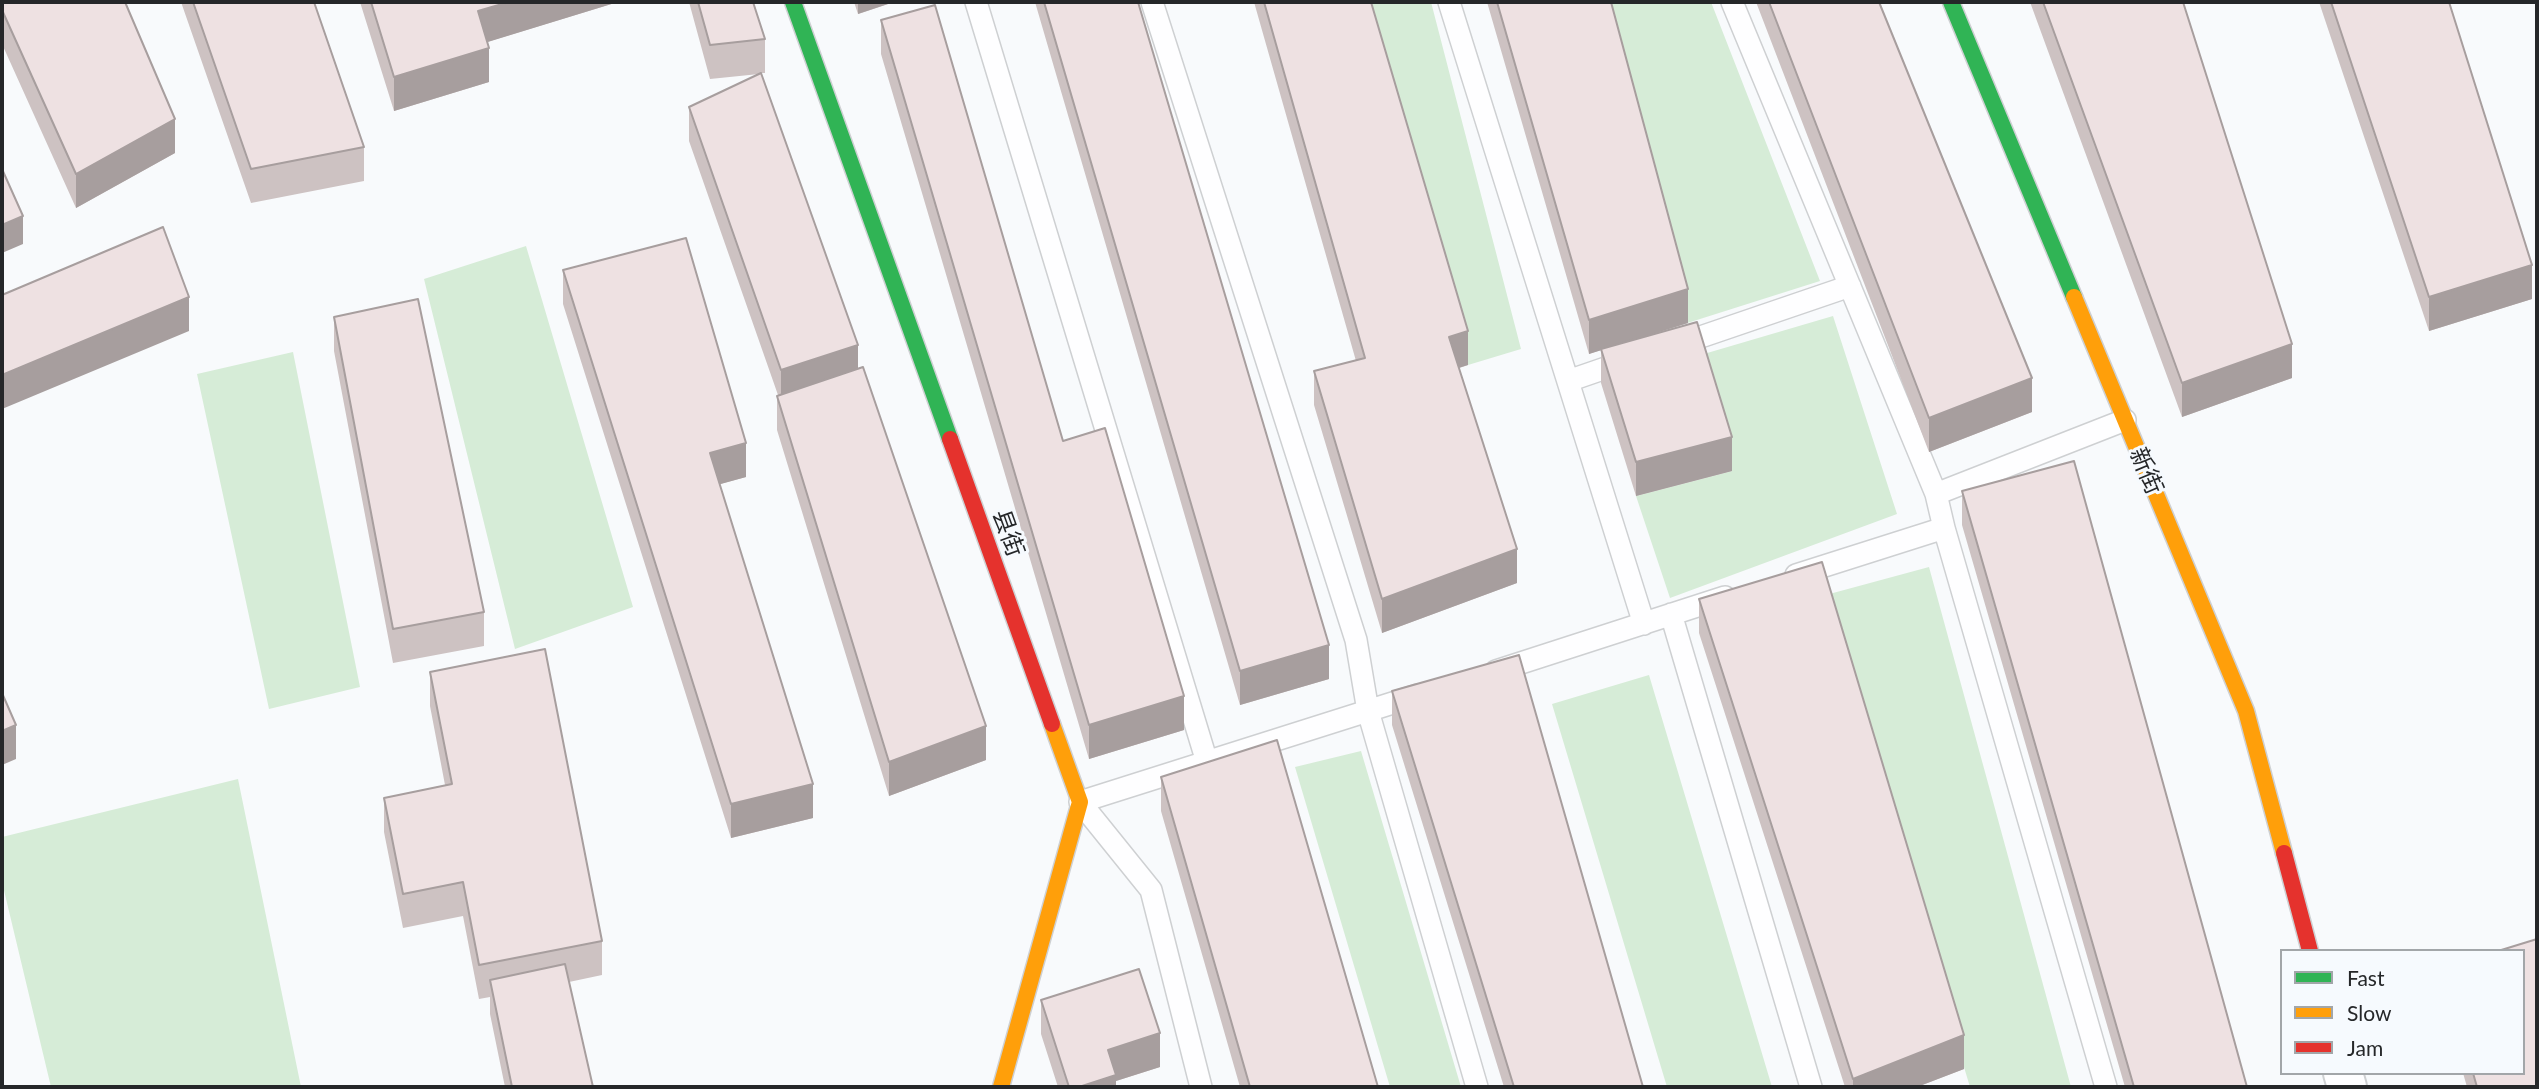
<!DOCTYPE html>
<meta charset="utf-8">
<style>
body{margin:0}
#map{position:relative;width:2539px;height:1089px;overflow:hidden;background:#f8fafc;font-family:Lato,sans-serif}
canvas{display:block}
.frame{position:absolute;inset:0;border:4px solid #252729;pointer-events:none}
.legend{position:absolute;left:2280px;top:949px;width:245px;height:126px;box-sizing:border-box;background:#f6fafe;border:2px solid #a2a6a9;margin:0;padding:9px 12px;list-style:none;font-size:21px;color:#252729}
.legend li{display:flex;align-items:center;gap:14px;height:35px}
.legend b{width:35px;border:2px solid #a2a6a9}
</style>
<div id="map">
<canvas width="2539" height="1089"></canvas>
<div class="frame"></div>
<ul class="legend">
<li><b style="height:9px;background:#30b455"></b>Fast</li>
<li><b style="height:9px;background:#ff9f0a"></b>Slow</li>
<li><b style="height:9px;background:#e5322d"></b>Jam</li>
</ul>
</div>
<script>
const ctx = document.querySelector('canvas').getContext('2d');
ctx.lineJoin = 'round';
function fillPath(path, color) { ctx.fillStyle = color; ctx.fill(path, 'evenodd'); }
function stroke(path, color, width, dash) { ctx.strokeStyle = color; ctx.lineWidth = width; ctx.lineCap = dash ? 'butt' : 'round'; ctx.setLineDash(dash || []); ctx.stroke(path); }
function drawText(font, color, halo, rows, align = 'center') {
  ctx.font = font + ' Lato,"Noto Sans SC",sans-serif'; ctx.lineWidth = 6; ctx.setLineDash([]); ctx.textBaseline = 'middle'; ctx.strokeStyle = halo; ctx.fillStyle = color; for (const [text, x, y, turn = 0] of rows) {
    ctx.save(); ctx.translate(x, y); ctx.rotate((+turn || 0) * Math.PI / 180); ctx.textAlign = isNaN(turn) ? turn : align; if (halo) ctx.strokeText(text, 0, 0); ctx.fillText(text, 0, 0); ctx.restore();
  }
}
fillPath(new Path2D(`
 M 1370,2 L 1431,2 L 1521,349 L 1468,365 L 1362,4 Z
 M 1551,2 L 1711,2 L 1820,281 L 1659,332 Z
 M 526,246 L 633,607 L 515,649 L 424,279 Z
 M 1833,316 L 1897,514 L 1670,598 L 1636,496 L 1732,471 L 1697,356 Z
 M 293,352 L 360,687 L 269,709 L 197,374 Z
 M 1929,567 L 2071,1087 L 1970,1087 L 1822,596 Z
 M 1649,675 L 1772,1087 L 1667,1087 L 1552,704 Z
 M 1361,751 L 1461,1087 L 1390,1087 L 1295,767 Z
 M 238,779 L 301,1087 L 51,1087 L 2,882 L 2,837 Z`), '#d6ecd7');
const lane = new Path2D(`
 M 976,2 L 1207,762
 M 1152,2 L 1356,640 L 1368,711 L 1477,1087
 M 1449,2 L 1644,624
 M 1732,2 L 1936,494
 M 1677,345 L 1850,286
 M 1568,381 L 1626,361
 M 1944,528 L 2106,1087
 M 1796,575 L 1944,528 L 1936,494 L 2125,420
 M 1671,614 L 1811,1087
 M 1496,671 L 1725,597
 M 1201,1087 L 1151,890 L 1080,802 L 1418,695`);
const street = new Path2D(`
 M 2343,1073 L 2347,1087`);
const fast = new Path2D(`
 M 793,2 L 950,439
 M 1951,2 L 2074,297`);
const slow = new Path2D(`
 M 2074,297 L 2246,711 L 2284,853
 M 1001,1087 L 1080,802 L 1052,724`);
const jam = new Path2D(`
 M 950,439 L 1052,724
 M 2284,853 L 2310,951`);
stroke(lane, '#ced0d2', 24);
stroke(street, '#ced0d2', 42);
stroke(fast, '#ced0d2', 19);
stroke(slow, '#ced0d2', 19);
stroke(jam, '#ced0d2', 19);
stroke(lane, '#fefeff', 21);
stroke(street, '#fefeff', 38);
stroke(fast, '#30b455', 16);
stroke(slow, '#ff9f0a', 16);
stroke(jam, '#e5322d', 16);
fillPath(new Path2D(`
 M 2,2 L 175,153 L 76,208 L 2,44 Z
 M 181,2 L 314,2 L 364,147 L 364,181 L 251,203 Z
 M 360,2 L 618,2 L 487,42 L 489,82 L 394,111 Z
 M 689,2 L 753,2 L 765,39 L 765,73 L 761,73 L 986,760 L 889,796 L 777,430 L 777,396 L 778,395 L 689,141 L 689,107 L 759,74 L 710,79 Z
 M 854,2 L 894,2 L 858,14 Z
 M 1035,2 L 1138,2 L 1329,679 L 1240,705 Z
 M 1254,2 L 1371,2 L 1468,365 L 1459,368 L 1517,583 L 1382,633 L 1314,405 L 1314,371 L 1356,361 Z
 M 1487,2 L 1611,2 L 1688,323 L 1637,339 L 1732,471 L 1636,496 L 1601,383 L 1601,350 L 1589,354 Z
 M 1756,2 L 1879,2 L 2032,412 L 1929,452 Z
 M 2030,2 L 2183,2 L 2292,378 L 2182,417 Z
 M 2319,2 L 2449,2 L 2532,299 L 2429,331 Z
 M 881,20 L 1063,441 L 1184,730 L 1089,759 L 881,54 Z
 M 563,270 L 746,477 L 720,484 L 813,818 L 731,838 L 563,304 Z
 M 334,317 L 484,612 L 484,646 L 393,663 L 334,351 Z
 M 1962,491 L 2247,1087 L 2125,1087 L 1962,525 Z
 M 1699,599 L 1964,1069 L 1917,1087 L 1845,1087 L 1699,633 Z
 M 430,672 L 602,941 L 602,975 L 569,982 L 593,1087 L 505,1087 L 490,1014 L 490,997 L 479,999 L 463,916 L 403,928 L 384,832 L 384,798 L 445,785 L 430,706 Z
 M 1392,691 L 1643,1087 L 1504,1087 L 1392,725 Z
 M 1161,777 L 1378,1087 L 1240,1087 L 1161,811 Z
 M 1041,1000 L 1160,1067 L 1116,1081 L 1116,1087 L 1058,1087 L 1041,1034 Z
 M 2463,1073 L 2523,1073 L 2537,1087 L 2467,1087 Z`), '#cdc2c2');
fillPath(new Path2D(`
 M 509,2 L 618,2 L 478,45 L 478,11 Z
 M 858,2 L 894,2 L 858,14 Z
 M 489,48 L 489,82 L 394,111 L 394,77 Z
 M 175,119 L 175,153 L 76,208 L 76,174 Z
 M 23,216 L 23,244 L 2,253 L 2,225 Z
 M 2532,265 L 2532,299 L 2429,331 L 2429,297 Z
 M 1688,289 L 1688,323 L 1589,354 L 1589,320 Z
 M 189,297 L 189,331 L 2,409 L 2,375 Z
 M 1468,331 L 1468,365 L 1449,371 L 1449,337 Z
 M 2292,344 L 2292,378 L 2182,417 L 2182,383 Z
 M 858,345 L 858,379 L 781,403 L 781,370 Z
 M 2032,378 L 2032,412 L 1929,452 L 1929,418 Z
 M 1732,437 L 1732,471 L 1636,496 L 1636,462 Z
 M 746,443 L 746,477 L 710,487 L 710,453 Z
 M 1517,549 L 1517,583 L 1382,633 L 1382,599 Z
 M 1329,645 L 1329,679 L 1240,705 L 1240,671 Z
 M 1184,696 L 1184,730 L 1089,759 L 1089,725 Z
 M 16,725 L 16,759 L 2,765 L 2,731 Z
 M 986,726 L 986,760 L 889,796 L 889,762 Z
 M 813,784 L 813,818 L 731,838 L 731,804 Z
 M 1160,1033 L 1160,1067 L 1116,1081 L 1116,1087 L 1079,1087 L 1108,1050 Z
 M 1964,1035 L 1964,1069 L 1917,1087 L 1853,1087 L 1853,1079 Z`), '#a79e9e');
const building = new Path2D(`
 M 2,2 L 125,2 L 175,119 L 76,174 L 2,10 Z
 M 193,2 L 314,2 L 364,147 L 251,169 Z
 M 371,2 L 509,2 L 478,11 L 489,48 L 394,77 Z
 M 698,2 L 753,2 L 765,39 L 710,45 Z
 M 1044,2 L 1138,2 L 1329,645 L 1240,671 Z
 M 1264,2 L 1371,2 L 1468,331 L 1449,337 L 1517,549 L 1382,599 L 1314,371 L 1365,358 Z
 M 1497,2 L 1611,2 L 1688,289 L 1589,320 Z
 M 1769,2 L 1879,2 L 2032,378 L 1929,418 Z
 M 2043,2 L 2183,2 L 2292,344 L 2182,383 Z
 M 2331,2 L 2449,2 L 2532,265 L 2429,297 Z
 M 935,5 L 1063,441 L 1105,428 L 1184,696 L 1089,725 L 881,20 Z
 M 761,73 L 858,345 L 781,370 L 689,107 Z
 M 2,169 L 23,216 L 2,225 Z
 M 163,227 L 189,297 L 2,375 L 2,295 Z
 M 686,238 L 746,443 L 710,453 L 813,784 L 731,804 L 563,270 Z
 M 418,299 L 484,612 L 393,629 L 334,317 Z
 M 1697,322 L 1732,437 L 1636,462 L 1601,349 Z
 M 863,367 L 986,726 L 889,762 L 777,396 Z
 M 2074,461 L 2247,1087 L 2134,1087 L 1962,491 Z
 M 1822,562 L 1964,1035 L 1853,1079 L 1699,599 Z
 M 545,649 L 602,941 L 479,965 L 463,882 L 403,894 L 384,798 L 452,784 L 430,672 Z
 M 1519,655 L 1643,1087 L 1514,1087 L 1392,691 Z
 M 2,693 L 16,725 L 2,731 Z
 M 1277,740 L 1378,1087 L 1250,1087 L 1161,777 Z
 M 2537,939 L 2537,1087 L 2477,1087 L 2473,1073 L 2523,1073 L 2523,951 L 2498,951 Z
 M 565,964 L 593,1087 L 512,1087 L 490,980 Z
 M 1139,969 L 1160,1033 L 1108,1050 L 1116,1075 L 1079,1087 L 1069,1087 L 1041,1000 Z`);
fillPath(building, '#eee1e2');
stroke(building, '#a79e9e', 2);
drawText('24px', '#252729', '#f6fafe', [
 ["新街",2146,471,67],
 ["县街",1008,533,70]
]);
</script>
